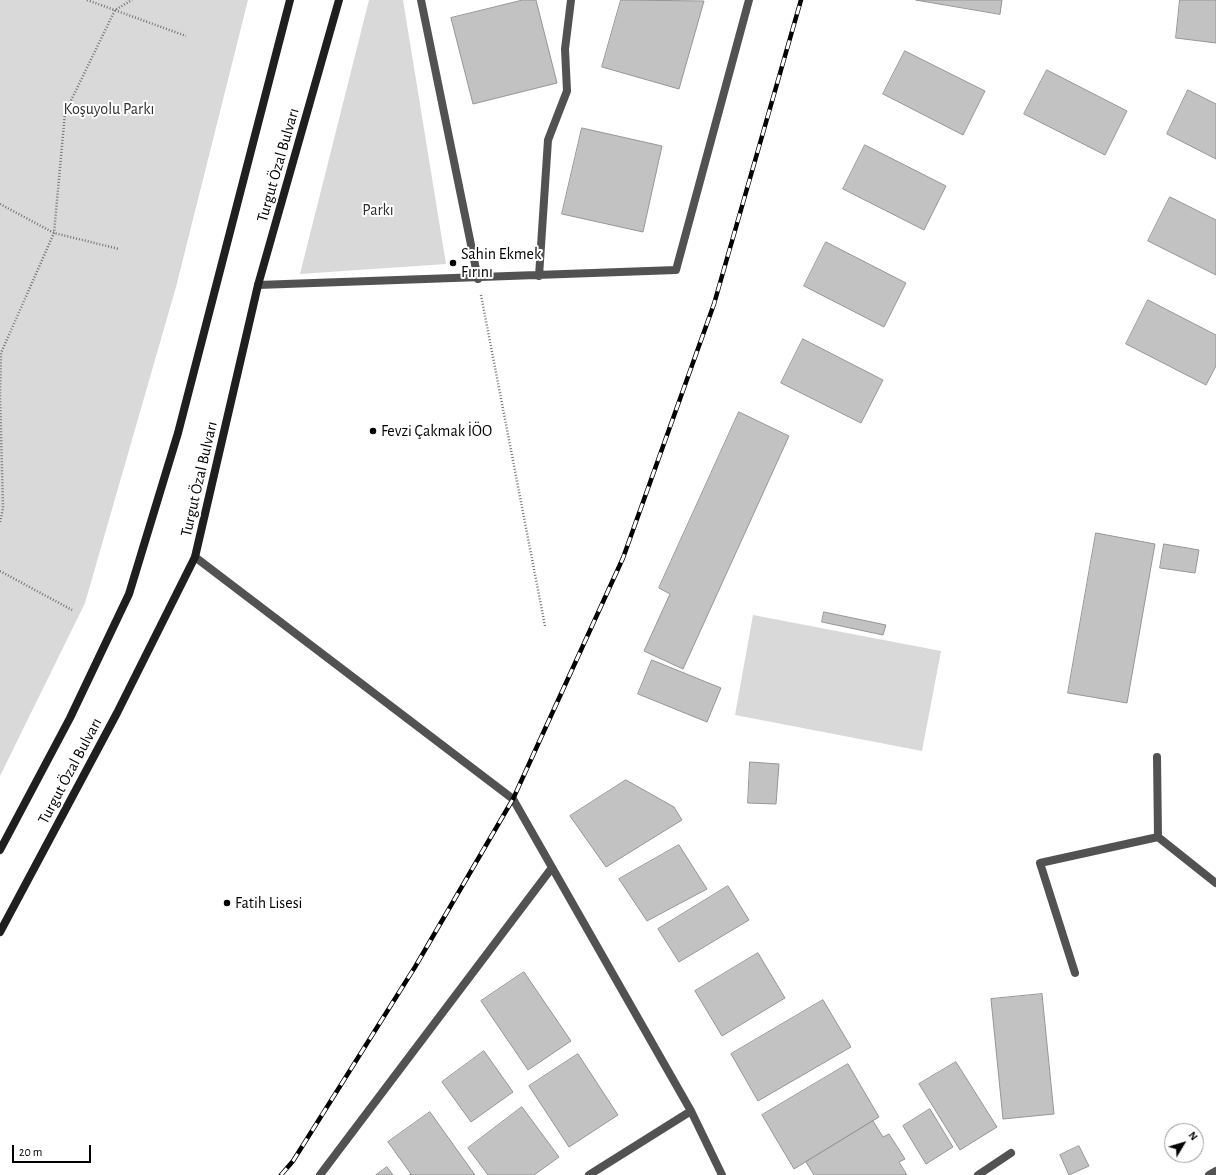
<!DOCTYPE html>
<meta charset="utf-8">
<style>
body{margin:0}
#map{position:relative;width:1216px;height:1175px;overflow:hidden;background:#fff;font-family:"Alegreya Sans",sans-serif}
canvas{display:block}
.north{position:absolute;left:1164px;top:1123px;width:40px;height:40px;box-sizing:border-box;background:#fff;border:1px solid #999;border-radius:50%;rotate:52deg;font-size:11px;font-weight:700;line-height:16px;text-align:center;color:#000}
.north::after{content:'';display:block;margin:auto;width:14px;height:18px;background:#000;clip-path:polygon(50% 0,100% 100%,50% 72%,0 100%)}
.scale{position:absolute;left:12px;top:1145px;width:79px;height:18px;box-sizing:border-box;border:2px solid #000;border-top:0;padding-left:5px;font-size:12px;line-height:14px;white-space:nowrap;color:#000;-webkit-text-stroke:3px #fff;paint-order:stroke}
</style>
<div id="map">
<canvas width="1216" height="1175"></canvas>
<div class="north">N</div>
<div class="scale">20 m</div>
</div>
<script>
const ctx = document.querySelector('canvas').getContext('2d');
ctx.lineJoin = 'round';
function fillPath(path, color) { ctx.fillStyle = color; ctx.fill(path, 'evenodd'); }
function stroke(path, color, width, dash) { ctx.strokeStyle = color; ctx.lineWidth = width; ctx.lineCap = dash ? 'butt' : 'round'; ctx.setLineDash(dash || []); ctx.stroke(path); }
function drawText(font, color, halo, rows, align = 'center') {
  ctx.font = font + ' "Alegreya Sans",sans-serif'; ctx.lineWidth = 4; ctx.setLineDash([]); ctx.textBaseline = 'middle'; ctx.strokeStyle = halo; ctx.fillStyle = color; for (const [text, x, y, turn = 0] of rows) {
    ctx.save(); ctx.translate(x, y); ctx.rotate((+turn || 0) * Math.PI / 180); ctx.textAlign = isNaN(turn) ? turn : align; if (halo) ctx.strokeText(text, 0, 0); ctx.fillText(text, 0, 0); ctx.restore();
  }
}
fillPath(new Path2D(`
 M 0,0 L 248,0 L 176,287 L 85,603 L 0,776 Z
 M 369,0 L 403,0 L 446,264 L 300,274 Z
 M 753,615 L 941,651 L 922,751 L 735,715 Z`), '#d9d9d9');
const building = new Path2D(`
 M 523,0 L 536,0 L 557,83 L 473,104 L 451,18 Z
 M 621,0 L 704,1 L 679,89 L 602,67 Z
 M 916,0 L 1002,0 L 1000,14 Z
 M 1180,0 L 1216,0 L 1216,43 L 1176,38 Z
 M 905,51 L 985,91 L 963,135 L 883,94 Z
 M 1047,70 L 1127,111 L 1105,155 L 1024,114 Z
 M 1188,90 L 1216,104 L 1216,159 L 1167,134 Z
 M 582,128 L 662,146 L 643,232 L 562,214 Z
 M 865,145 L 946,186 L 924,230 L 843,189 Z
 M 1170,197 L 1216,220 L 1216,275 L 1148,241 Z
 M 826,242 L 906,283 L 884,327 L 804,286 Z
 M 1148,300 L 1216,335 L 1216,366 L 1206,385 L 1126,344 Z
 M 803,339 L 883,380 L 861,423 L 781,383 Z
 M 739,412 L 789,436 L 683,669 L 644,651 L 670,594 L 659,588 Z
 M 1096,533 L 1155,544 L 1127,703 L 1068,693 Z
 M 1164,544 L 1199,550 L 1195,573 L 1160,568 Z
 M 824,612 L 886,625 L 883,635 L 822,622 Z
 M 652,660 L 721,688 L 707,722 L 638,694 Z
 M 750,762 L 779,764 L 776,804 L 748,803 Z
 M 626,780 L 674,807 L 682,820 L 606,867 L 570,816 Z
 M 679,845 L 707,889 L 647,921 L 619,879 Z
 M 728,886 L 749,920 L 679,962 L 658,929 Z
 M 758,953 L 785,998 L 722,1036 L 695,991 Z
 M 524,972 L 571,1041 L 528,1070 L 481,1001 Z
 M 1042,994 L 1054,1114 L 1003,1119 L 991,999 Z
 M 823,1000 L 851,1047 L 758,1101 L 731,1054 Z
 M 484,1051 L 513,1092 L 471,1122 L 442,1082 Z
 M 578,1054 L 618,1115 L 569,1147 L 529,1086 Z
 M 956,1062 L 997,1127 L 960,1150 L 919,1084 Z
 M 848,1064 L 879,1117 L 794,1169 L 762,1115 Z
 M 522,1107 L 559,1157 L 534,1175 L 488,1175 L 468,1148 Z
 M 930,1109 L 953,1147 L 926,1164 L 903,1126 Z
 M 430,1112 L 475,1175 L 409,1175 L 411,1174 L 388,1142 Z
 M 873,1121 L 883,1137 L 889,1134 L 905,1159 L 899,1162 L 907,1175 L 814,1175 L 806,1162 Z
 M 1079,1146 L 1089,1166 L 1069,1175 L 1060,1155 Z
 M 387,1167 L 393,1175 L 376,1175 Z`);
fillPath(building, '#c2c2c2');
stroke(building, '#969696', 1);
stroke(new Path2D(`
 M 87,0 L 186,36
 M 0,204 L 54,233 L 119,249
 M 481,295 L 545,626
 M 0,522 L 3,508 L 0,394 L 1,353 L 54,233 L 65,113 L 115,10 L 132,0
 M 0,571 L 72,610`), '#747474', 2.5, [1, 2]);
stroke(new Path2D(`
 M 1157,757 L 1158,837
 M 1158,837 L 1216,883
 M 1075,973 L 1040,863 L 1158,837
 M 1209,1175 L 1216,1171`), '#525252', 8);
stroke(new Path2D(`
 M 421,0 L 478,279
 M 539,276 L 548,140 L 567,91 L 565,49 L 571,0
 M 258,285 L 676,270 L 749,0
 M 195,557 L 513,799 L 691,1111 L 722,1175
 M 320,1175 L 551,869
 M 589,1175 L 691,1111
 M 978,1175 L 1011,1153`), '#525252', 8);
stroke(new Path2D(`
 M 0,850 L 70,718 L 129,594 L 178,433 L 290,0
 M 0,932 L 117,713 L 195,557 L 258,285 L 339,0`), '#1f1f1f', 8);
const rail = new Path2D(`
 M 281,1175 L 293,1161 L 415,967 L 513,799 L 623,558 L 714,304 L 801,0`);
stroke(rail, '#000', 4.5);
stroke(rail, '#fff', 3, [9]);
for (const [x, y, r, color] of [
 [453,263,4,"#000"],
 [373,431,4,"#000"],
 [227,903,4,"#000"]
]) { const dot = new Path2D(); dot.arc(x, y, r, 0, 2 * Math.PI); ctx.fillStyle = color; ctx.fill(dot); stroke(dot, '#fff', 1.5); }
drawText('16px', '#303030', '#fff', [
 ["Koşuyolu Parkı",109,109],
 ["Parkı",378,210]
]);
drawText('16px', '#000', '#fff', [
 ["Turgut Özal Bulvarı",278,165,-74],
 ["Turgut Özal Bulvarı",199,479,-77],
 ["Turgut Özal Bulvarı",70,771,-62]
]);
drawText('16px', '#000', '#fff', [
 ["Sahin Ekmek",461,254],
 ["Fırını",461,272],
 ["Fevzi Çakmak İÖO",381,431],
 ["Fatih Lisesi",235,903]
], 'left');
</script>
